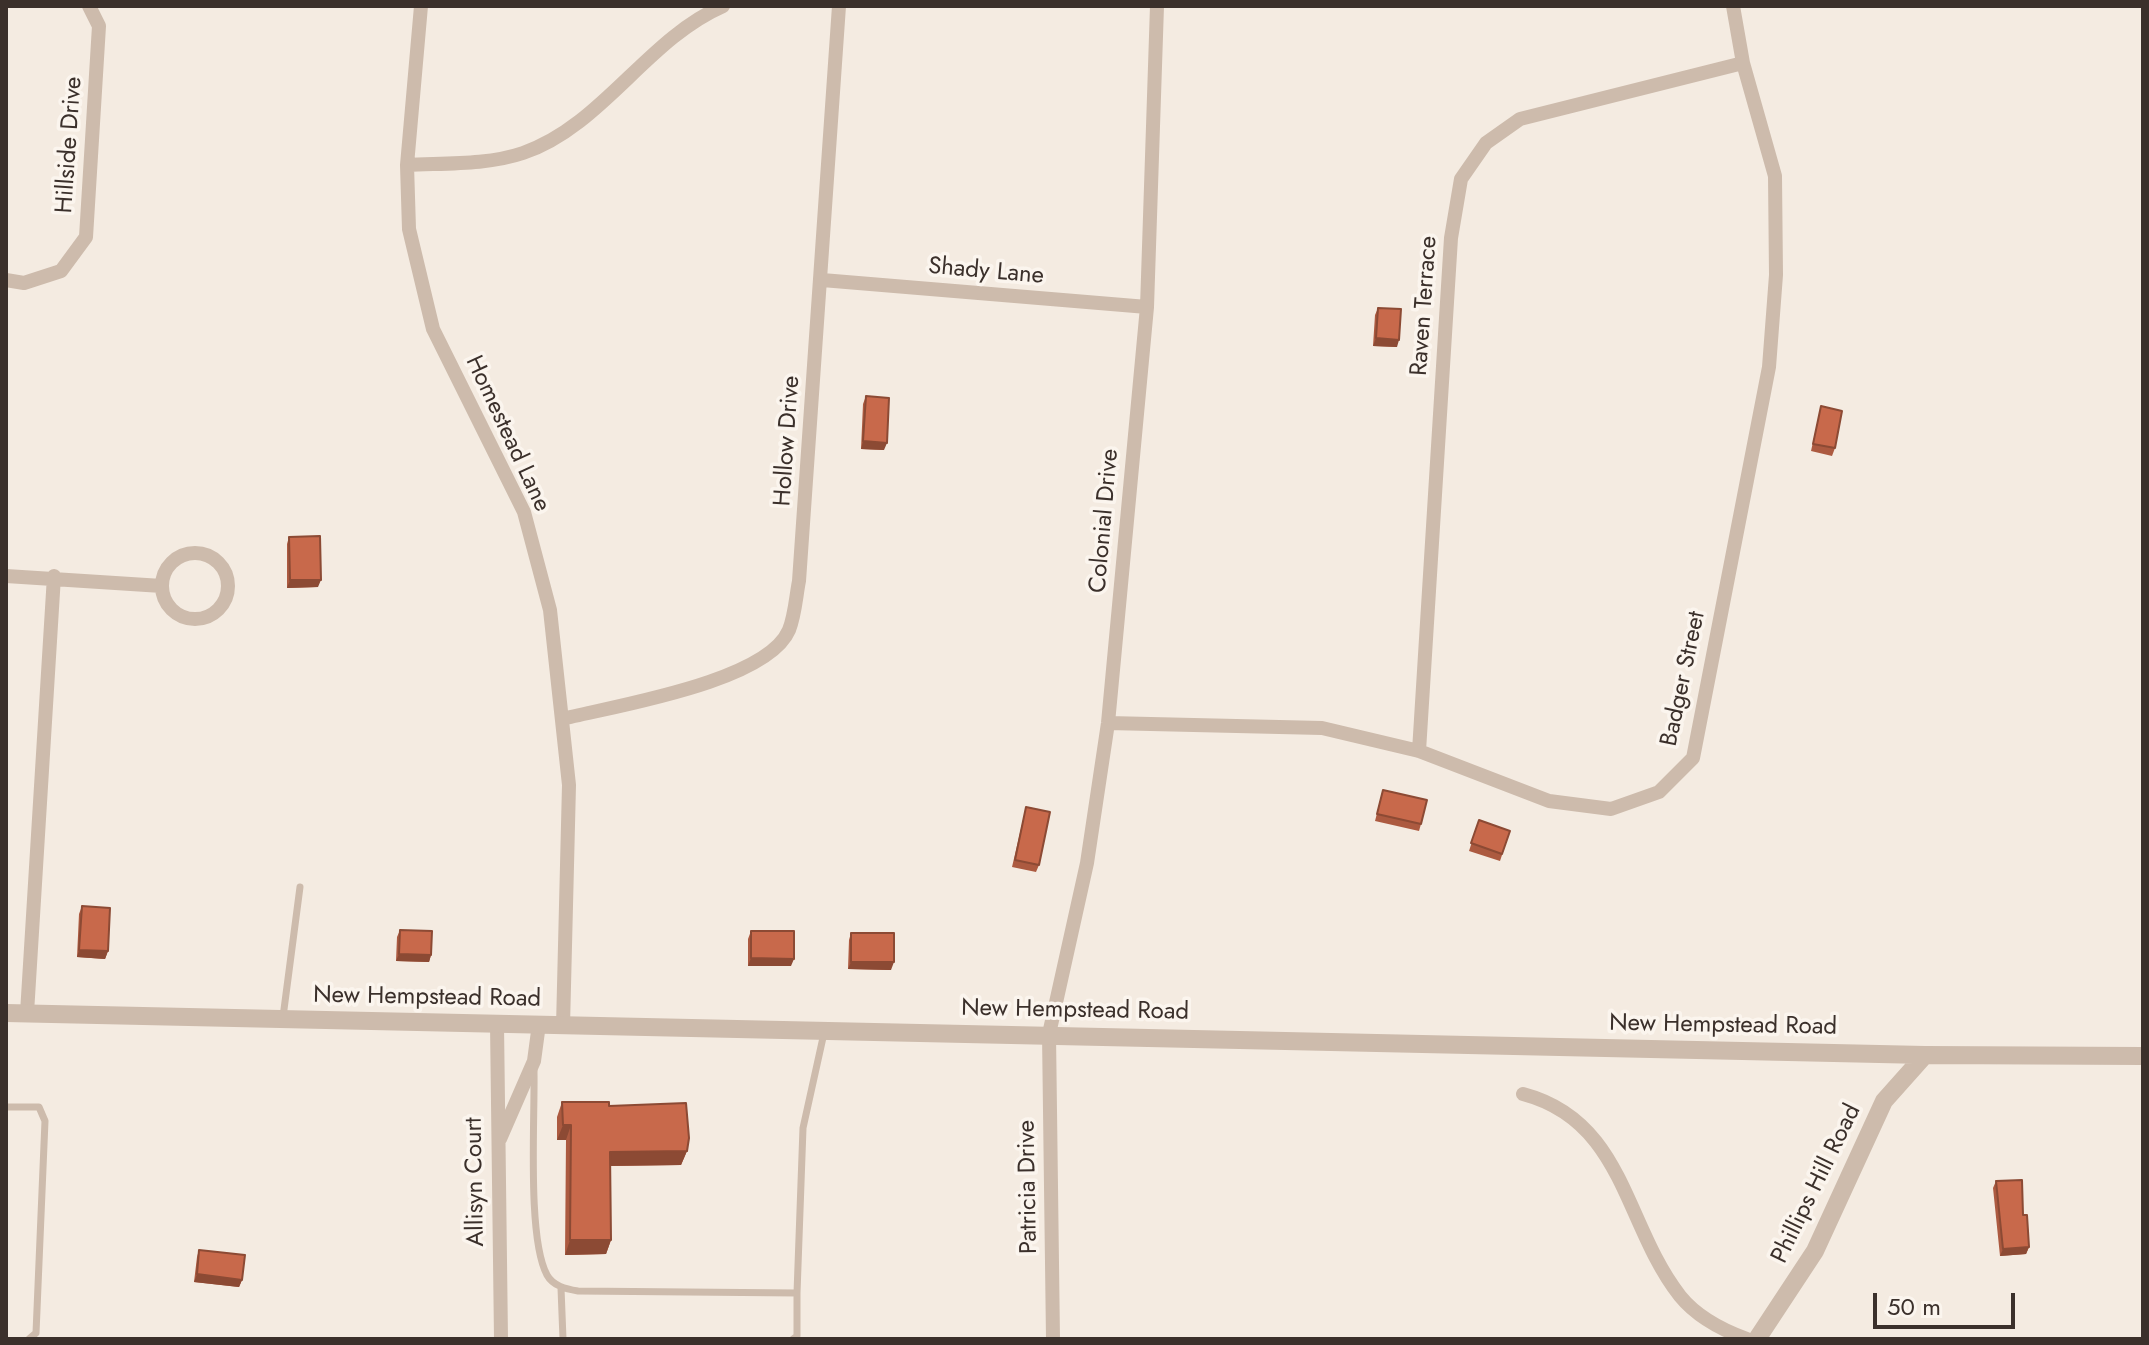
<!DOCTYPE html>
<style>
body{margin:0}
#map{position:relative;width:2149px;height:1345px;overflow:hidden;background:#f4ebe1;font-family:Jost,sans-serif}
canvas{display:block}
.frame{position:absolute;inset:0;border:8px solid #3b302b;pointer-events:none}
.scale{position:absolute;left:1873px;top:1293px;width:142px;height:36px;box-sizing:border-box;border:4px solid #3b302b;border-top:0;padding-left:10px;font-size:24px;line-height:28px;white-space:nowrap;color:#3b302b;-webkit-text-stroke:6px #fbf5ee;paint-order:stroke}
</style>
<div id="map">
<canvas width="2149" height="1345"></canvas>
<div class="frame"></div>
<div class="scale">50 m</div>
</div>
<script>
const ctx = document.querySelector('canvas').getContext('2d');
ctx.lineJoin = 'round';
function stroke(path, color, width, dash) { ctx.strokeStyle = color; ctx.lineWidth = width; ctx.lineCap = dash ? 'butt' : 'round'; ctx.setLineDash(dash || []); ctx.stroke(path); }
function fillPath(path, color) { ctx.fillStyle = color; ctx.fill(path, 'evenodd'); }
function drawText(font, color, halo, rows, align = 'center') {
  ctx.font = font + ' Jost,sans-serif'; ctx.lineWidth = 7; ctx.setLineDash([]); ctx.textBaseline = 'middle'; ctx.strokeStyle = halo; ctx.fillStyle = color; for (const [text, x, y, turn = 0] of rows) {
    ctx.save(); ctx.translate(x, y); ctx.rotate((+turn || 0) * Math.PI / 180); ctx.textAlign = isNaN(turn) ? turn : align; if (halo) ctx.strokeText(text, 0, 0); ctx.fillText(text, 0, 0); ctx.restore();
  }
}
stroke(new Path2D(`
 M 283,1017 L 300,887
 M 534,1071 C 535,1118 527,1238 547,1275 C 553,1286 566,1289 578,1291 L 797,1293 L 797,1336 L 793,1339
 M 6,1107 L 39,1107 L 45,1121 L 36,1333 L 29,1339
 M 561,1288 L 563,1339
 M 797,1293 L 803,1128 L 824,1033`), '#cdbbac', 7);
stroke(new Path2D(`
 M 421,6 L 407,165 L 409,229 L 433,329 L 524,512 L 550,610 L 569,785 L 563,1026
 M 407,165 C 444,163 488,165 523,153 C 602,126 647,39 723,6
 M 6,280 L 24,283 L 61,271 L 86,237 L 99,26 L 89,6
 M 822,280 L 1147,307
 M162 586a33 33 0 1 1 66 0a33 33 0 1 1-66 0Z
 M 6,576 L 162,586
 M 562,719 C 614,706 767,682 789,630 C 795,615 796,596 799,581 L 839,6
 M 1108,723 L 1322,728 L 1419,751 L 1549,801 L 1611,809 L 1659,792 L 1693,758 L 1769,367 L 1776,275 L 1775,176 L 1743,63 L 1733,6
 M 1419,751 L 1451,238 L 1461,179 L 1486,143 L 1520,119 L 1743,63
 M 27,1013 L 54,576
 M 497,1024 L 501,1339
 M 1523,1094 C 1625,1121 1624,1225 1680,1296 C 1697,1317 1722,1330 1747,1339
 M 500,1139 L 534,1061 L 539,1024
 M 1053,1339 L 1049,1034 L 1087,863 L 1108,723 L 1147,307 L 1157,6`), '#cdbbac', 14);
stroke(new Path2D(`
 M 6,1013 L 1925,1055 L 2143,1056
 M 1757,1339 L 1815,1251 L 1884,1101 L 1925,1055`), '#cdbbac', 18);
fillPath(new Path2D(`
 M 1378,308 L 1397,347 L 1373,346 L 1375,315 Z
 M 866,396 L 884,450 L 861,449 L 863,404 Z
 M 1821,406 L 1835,448 L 1832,456 L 1811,451 Z
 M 289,537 L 318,587 L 287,588 L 287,544 Z
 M 1383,790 L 1421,824 L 1419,831 L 1375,821 Z
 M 1026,807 L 1039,865 L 1036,872 L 1012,867 Z
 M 1479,820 L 1510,831 L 1500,861 L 1469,851 Z
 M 82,906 L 108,951 L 105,959 L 77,957 L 79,914 Z
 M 400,930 L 431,955 L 429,962 L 396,961 L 397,937 Z
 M 751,931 L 791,966 L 748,966 L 748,939 Z
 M 851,933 L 891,970 L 848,969 L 849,940 Z
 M 562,1102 L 609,1106 L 687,1151 L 681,1165 L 611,1166 L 611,1240 L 606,1254 L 565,1255 L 566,1140 L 557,1140 L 557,1117 Z
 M 1996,1181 L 2023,1215 L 2029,1247 L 2026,1254 L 2000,1256 L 1993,1188 Z
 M 199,1250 L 242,1280 L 239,1287 L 194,1282 L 197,1257 Z`), '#ac5a40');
fillPath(new Path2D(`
 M 1376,338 L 1399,340 L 1397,347 L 1373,346 Z
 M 863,441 L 887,443 L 884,450 L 861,449 Z
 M 290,580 L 321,580 L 318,587 L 287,588 Z
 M 79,950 L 108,951 L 105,959 L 77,957 Z
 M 399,954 L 431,955 L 429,962 L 396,961 Z
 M 751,958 L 794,959 L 791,966 L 748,966 Z
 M 851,962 L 894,962 L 891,970 L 848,969 Z
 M 563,1125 L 571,1125 L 566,1140 L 557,1140 Z
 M 687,1151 L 681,1165 L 605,1166 L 610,1152 Z
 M 570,1240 L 611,1240 L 606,1254 L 565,1255 Z
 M 2029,1247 L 2026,1254 L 2000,1256 L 2003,1249 Z
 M 197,1274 L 242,1280 L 239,1287 L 194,1282 Z`), '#8c4a34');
const building = new Path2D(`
 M 1378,308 L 1401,309 L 1399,340 L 1376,338 Z
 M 866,396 L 889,398 L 887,443 L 863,441 Z
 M 1821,406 L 1842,411 L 1835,448 L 1813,444 Z
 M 320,536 L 321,580 L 290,580 L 289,537 Z
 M 1383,790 L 1427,800 L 1421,824 L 1377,814 Z
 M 1026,807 L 1050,812 L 1039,865 L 1015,860 Z
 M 1479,820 L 1510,831 L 1502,854 L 1471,843 Z
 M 82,906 L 110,908 L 108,951 L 79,950 Z
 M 400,930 L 432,931 L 431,955 L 399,954 Z
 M 751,931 L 794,931 L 794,959 L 751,958 Z
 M 851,933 L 894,933 L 894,962 L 851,962 Z
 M 562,1102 L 609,1102 L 609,1106 L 686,1103 L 689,1138 L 687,1151 L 610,1152 L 611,1240 L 570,1240 L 571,1125 L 563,1125 Z
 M 2022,1180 L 2023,1215 L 2027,1215 L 2029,1247 L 2003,1249 L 1996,1181 Z
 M 199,1250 L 245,1255 L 242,1280 L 197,1274 Z`);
fillPath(building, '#c8694b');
stroke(building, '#8c4a34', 2);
drawText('24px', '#3b302b', '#fbf5ee', [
 ["Hillside Drive",70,145,-86],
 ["Shady Lane",986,272,5],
 ["Raven Terrace",1425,306,-86],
 ["Homestead Lane",507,434,65],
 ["Hollow Drive",788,441,-86],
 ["Colonial Drive",1105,521,-85],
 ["Badger Street",1684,679,-78],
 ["New Hempstead Road",427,998,1],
 ["New Hempstead Road",1075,1011,1],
 ["New Hempstead Road",1723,1026,1],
 ["Allisyn Court",476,1182,-91],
 ["Phillips Hill Road",1817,1184,-64],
 ["Patricia Drive",1029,1187,-91]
]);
</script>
